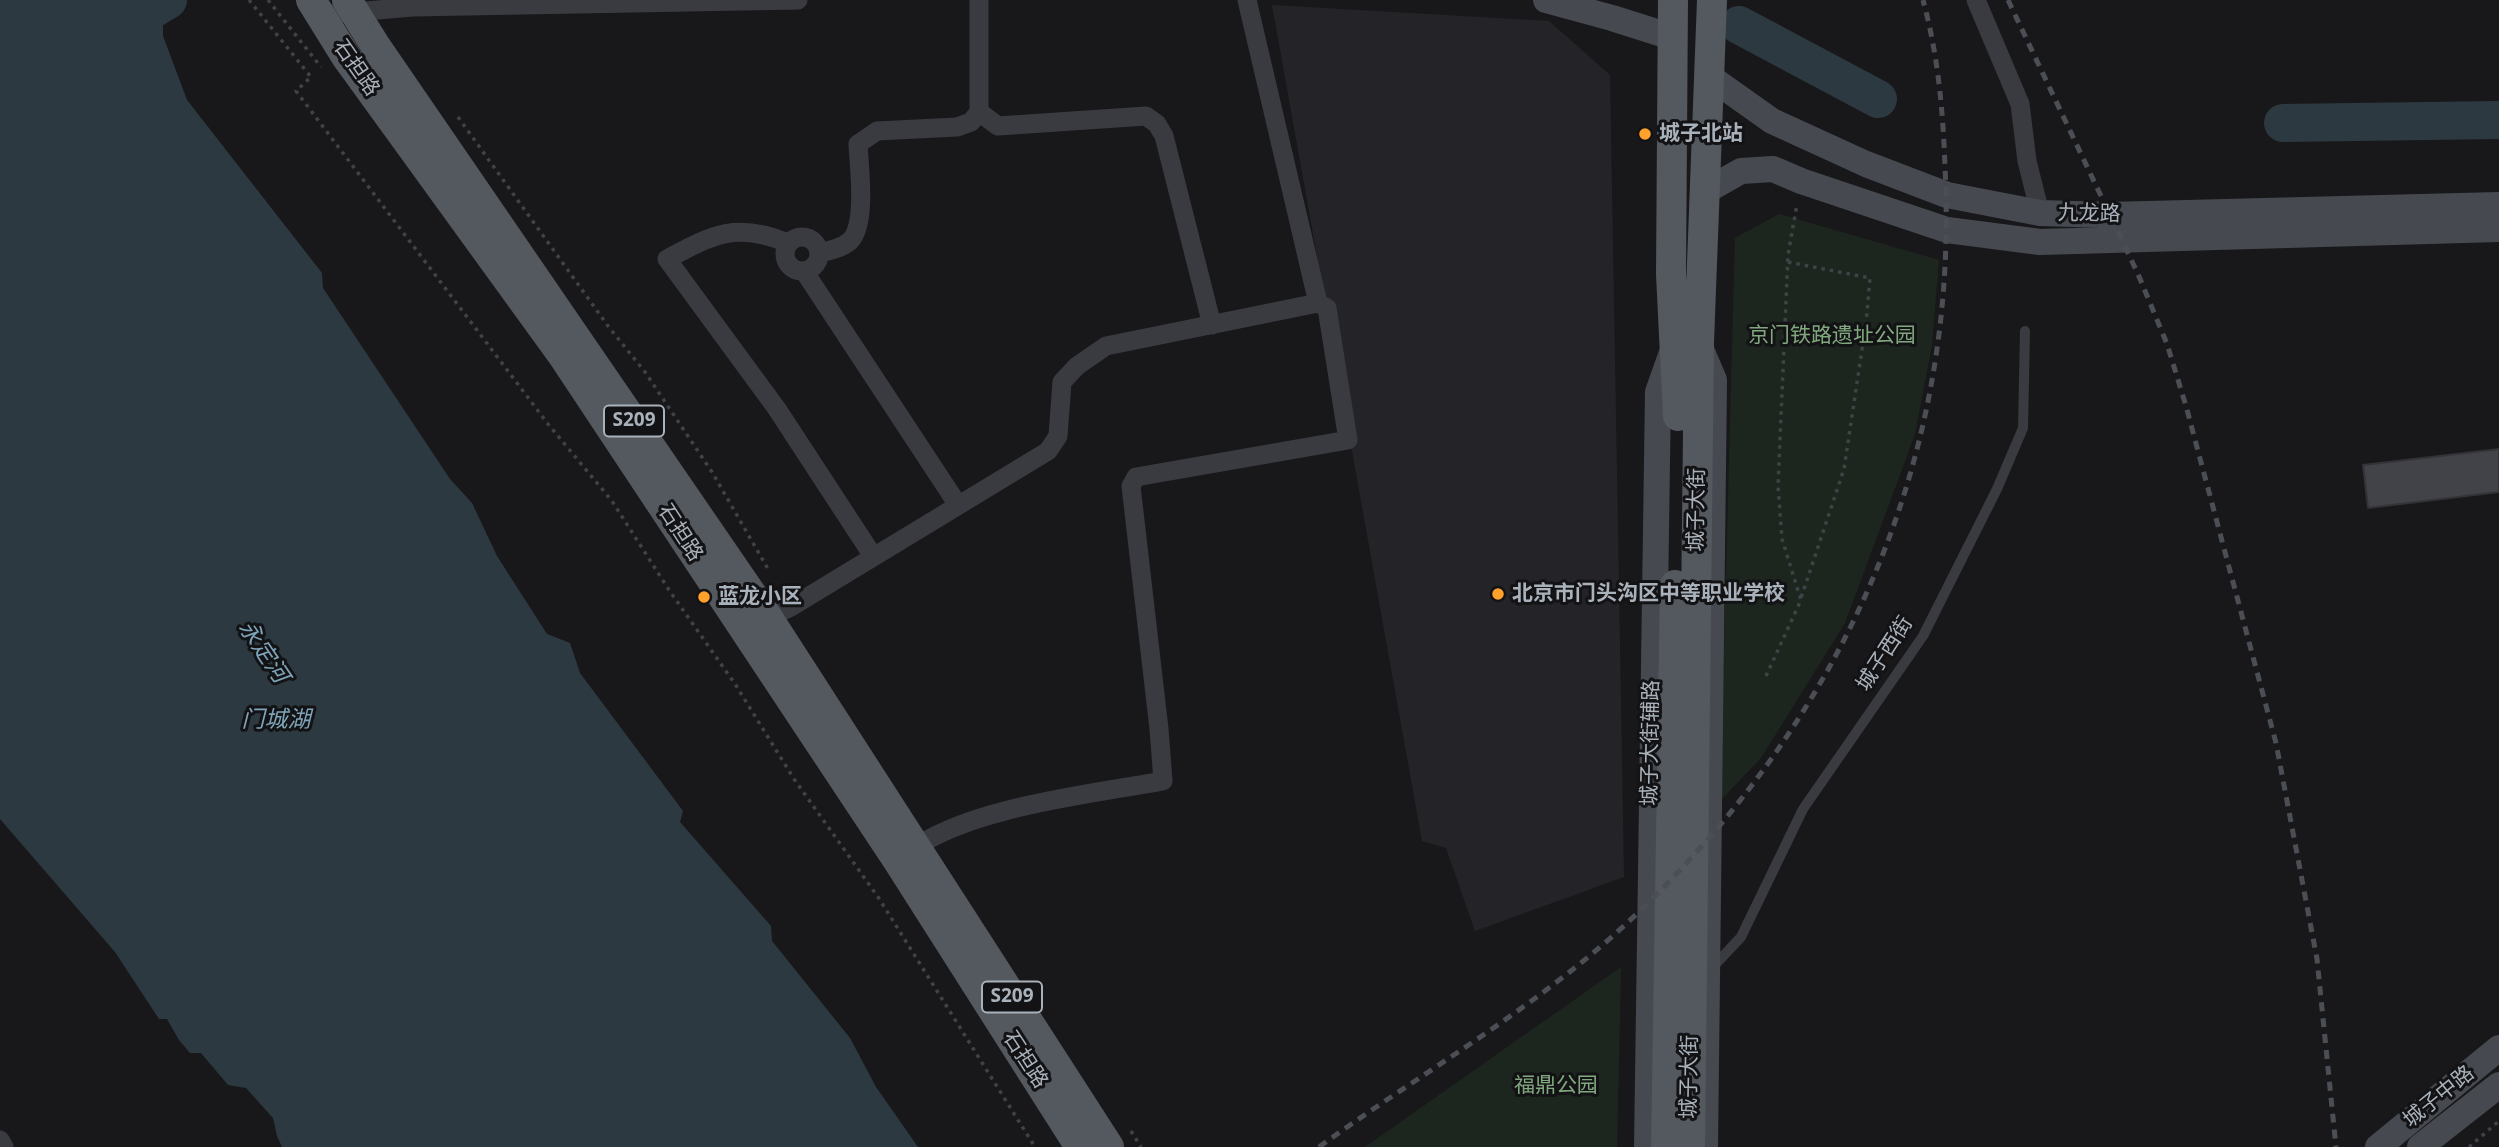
<!DOCTYPE html>
<meta charset="utf-8">
<style>
body{margin:0}
canvas{display:block;background:#18181a}
</style>
<canvas width="2499" height="1147"></canvas>
<script>
const ctx = document.querySelector('canvas').getContext('2d');
ctx.lineJoin = 'round';
function fillPath(path, color) { ctx.fillStyle = color; ctx.fill(path, 'evenodd'); }
function stroke(path, color, width, dash) { ctx.strokeStyle = color; ctx.lineWidth = width; ctx.lineCap = dash ? 'butt' : 'round'; ctx.setLineDash(dash || []); ctx.stroke(path); }
function drawText(font, color, halo, rows, align = 'center') {
  ctx.font = font + ' "Open Sans","Noto Sans SC",sans-serif'; ctx.lineWidth = 6; ctx.setLineDash([]); ctx.textBaseline = 'middle'; ctx.strokeStyle = halo; ctx.fillStyle = color; for (const [text, x, y, turn = 0] of rows) {
    ctx.save(); ctx.translate(x, y); ctx.rotate((+turn || 0) * Math.PI / 180); ctx.textAlign = isNaN(turn) ? turn : align; if (halo) ctx.strokeText(text, 0, 0); ctx.fillText(text, 0, 0); ctx.restore();
  }
}
fillPath(new Path2D(`
 M 1272,5 L 1549,21 L 1610,75 L 1624,877 L 1475,931 L 1446,848 L 1422,841 Z`), '#242428');
fillPath(new Path2D(`
 M 1779,214 L 1939,260 L 1932,345 L 1915,434 L 1845,623 L 1761,758 L 1720,801 L 1735,238 Z
 M 1621,967 L 1617,1147 L 1365,1147 Z`), '#1d261e');
fillPath(new Path2D(`
 M 0,0 L 150,0 L 163,18 L 163,36 L 187,100 L 322,273 L 323,288 L 450,479 L 472,503 L 497,556 L 547,634 L 570,643 L 580,673 L 683,811 L 680,822 L 771,926 L 772,941 L 850,1038 L 876,1087 L 918,1147 L 282,1147 L 277,1136 L 273,1118 L 246,1088 L 228,1085 L 201,1053 L 190,1053 L 179,1040 L 167,1019 L 159,1019 L 115,952 L 0,819 Z`), '#2d3940');
stroke(new Path2D(`
 M 1739,25 L 1878,99
 M 110,35 L 168,0
 M 2283,123 L 2499,120`), '#2d3940', 38);
const building = new Path2D(`
 M 2499,449 L 2499,492 L 2368,508 L 2363,465 Z`);
fillPath(building, '#424348');
stroke(building, '#323237', 2);
stroke(new Path2D(`
 M 249,0 L 311,77 L 296,91 L 548,424 L 612,501 L 669,590 L 735,684 L 794,779 L 878,897 L 1035,1147
 M 268,0 L 321,67
 M 458,117 L 608,326 L 645,372 L 712,472 L 768,569
 M 1788,262 L 1870,278 L 1866,323 L 1844,469 L 1801,598
 M 1766,676 L 1801,600 L 1782,539 L 1778,486 L 1788,255 L 1797,204
 M 1131,1131 L 1141,1147
 M 2469,1147 L 2499,1121`), '#3f4247', 3.5, [3.5, 5]);
stroke(new Path2D(`
 M 1712,968 L 1741,937 L 1803,809 L 1923,636 L 1997,489 L 2023,428 L 2025,331`), '#393b40', 10);
stroke(new Path2D(`
 M 1247,0 L 1318,303
 M 1976,0 L 2020,104 L 2027,161 L 2040,213
 M 320,15 L 412,7 L 798,0
 M 979,112 L 998,126 L 1146,116 L 1157,124 L 1164,136 L 1212,325
 M785 254a17 17 0 1 1 34 0a17 17 0 1 1-34 0Z
 M 788,243 C 736,222 714,234 667,259 L 777,409 L 873,556
 M 819,253 C 829,251 842,248 850,241 C 867,224 859,167 858,144 L 877,131 L 957,127 L 971,122 L 979,112 L 979,0
 M 804,271 L 958,505
 M 768,618 L 791,607 L 1048,451 L 1058,436 L 1062,382 L 1077,366 L 1106,346 L 1318,303 L 1327,308 L 1348,440 L 1136,477 L 1131,486 L 1159,729 L 1163,781 C 1091,794 963,808 908,853
 M 0,1140 L 4,1147`), '#393b40', 19);
stroke(new Path2D(`
 M 1546,0 L 1612,18 L 1672,37
 M 1710,77 L 1772,121 L 1866,164 L 1947,195 L 2040,213 L 2109,215 L 2499,205
 M 1704,192 L 1741,171 L 1773,169 L 1801,181 L 1947,230 L 2040,242 L 2499,229
 M 1700,347 L 1714,380 L 1705,1147
 M 1647,1147 L 1658,392 L 1674,347
 M 2378,1147 L 2499,1048
 M 2420,1147 L 2499,1085`), '#464a50', 26);
stroke(new Path2D(`
 M 311,0 L 347,58 L 563,356 L 898,861 L 1080,1147
 M 347,0 L 375,45 L 768,618 L 1109,1147
 M 1673,0 L 1671,274 L 1678,416
 M 1666,1147 L 1675,585
 M 1690,1147 L 1699,342 L 1712,0`), '#54585f', 30);
stroke(new Path2D(`
 M 2008,0 L 2138,274 L 2167,344 L 2186,406 L 2276,743 L 2317,959 L 2336,1147
 M 1319,1147 C 1421,1073 1533,1010 1626,924 C 1841,723 1960,463 1945,167 C 1943,110 1938,55 1923,0`), '#4b4f55', 5, [9, 7]);
for (const [x, y, r, color] of [
 [1645,134,7,"#ffa12b"],
 [1498,594,7,"#ffa12b"],
 [704,597,7,"#ffa12b"]
]) { const dot = new Path2D(); dot.arc(x, y, r, 0, 2 * Math.PI); ctx.fillStyle = color; ctx.fill(dot); stroke(dot, '#131315', 2.5); }
for (const [x, y, w] of [
 [634,421,60],
 [1012,997,60]
]) { const box = new Path2D(); box.roundRect(x - w / 2, y - 15.5, w, 31, 5); ctx.fillStyle = '#131315'; ctx.fill(box); stroke(box, '#a9b1bb', 2); }
drawText('bold 19px', '#a9b1bb', null, [
 ["S209",634,421],
 ["S209",1012,997]
]);
drawText('21px', '#a9b1bb', '#131315', [
 ["石担路",356,68,55],
 ["九龙路",2089,214,1],
 ["城子大街",1697,510,-89],
 ["石担路",680,533,57],
 ["城子西街",1885,654,-57],
 ["城子大街辅路",1651,743,-89],
 ["石担路",1025,1060,57],
 ["城子大街",1690,1077,-89],
 ["城子中路",2439,1097,-39]
]);
drawText('bold 21px', '#a9b1bb', '#131315', [
 ["城子北站",1659,134],
 ["北京市门头沟区中等职业学校",1512,594],
 ["蓝龙小区",718,597]
], 'left');
drawText('21px', '#81a87f', '#131315', [
 ["京门铁路遗址公园",1832,336],
 ["福鼎公园",1556,1086]
]);
drawText('italic 23px', '#7ea4b9', '#131315', [
 ["永定河",263,652,56],
 ["门城湖",276,720]
]);
</script>
